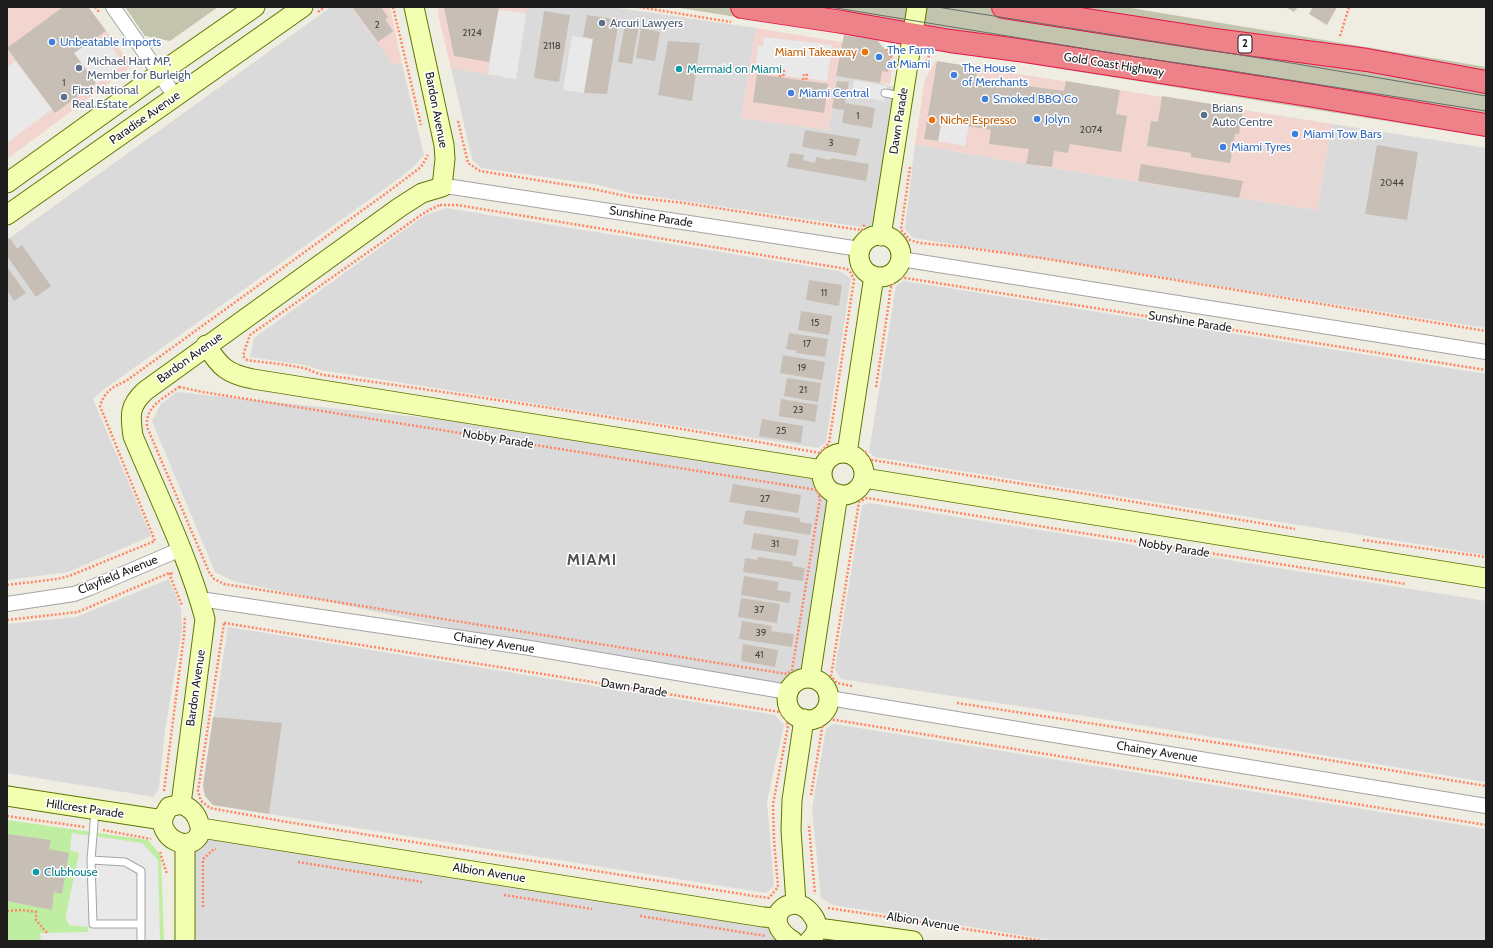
<!DOCTYPE html>
<style>
body{margin:0}
#map{position:relative;width:1493px;height:948px;overflow:hidden;background:#efece2;font-family:Cabin,sans-serif}
canvas{display:block}
.frame{position:absolute;inset:0;border:8px solid #1d1d1d;pointer-events:none}
</style>
<div id="map">
<canvas width="1493" height="948"></canvas>
<div class="frame"></div>
</div>
<script>
const ctx = document.querySelector('canvas').getContext('2d');
ctx.lineJoin = 'round';
function fillPath(path, color) { ctx.fillStyle = color; ctx.fill(path, 'evenodd'); }
function stroke(path, color, width, dash) { ctx.strokeStyle = color; ctx.lineWidth = width; ctx.lineCap = dash ? 'butt' : 'round'; ctx.setLineDash(dash || []); ctx.stroke(path); }
function drawText(font, color, halo, rows, align = 'center') {
  ctx.font = font + ' Cabin,sans-serif'; ctx.lineWidth = 3; ctx.setLineDash([]); ctx.textBaseline = 'middle'; ctx.strokeStyle = halo; ctx.fillStyle = color; for (const [text, x, y, turn = 0] of rows) {
    ctx.save(); ctx.translate(x, y); ctx.rotate((+turn || 0) * Math.PI / 180); ctx.textAlign = isNaN(turn) ? turn : align; if (halo) ctx.strokeText(text, 0, 0); ctx.fillText(text, 0, 0); ctx.restore();
  }
}
fillPath(new Path2D(`
 M 331,7 L 351,7 L 393,63 L 402,64 L 424,155 L 415,165 L 401,177 L 103,390 L 93,399 L 151,536 L 68,572 L 7,580 L 7,240 Z
 M 527,7 L 611,7 L 756,28 L 741,118 L 829,130 L 836,76 L 880,83 L 902,89 L 877,227 L 861,227 L 630,193 L 594,184 L 481,168 L 472,159 L 451,68 L 516,79 Z
 M 1332,124 L 1486,148 L 1486,328 L 913,238 L 905,229 L 915,144 L 1008,161 L 1317,210 Z
 M 446,208 L 839,271 L 851,278 L 826,442 L 818,448 L 320,370 L 305,365 L 250,357 L 254,338 L 424,216 Z
 M 904,281 L 1486,374 L 1486,555 L 875,457 L 869,452 L 896,286 Z
 M 177,392 L 542,430 L 819,479 L 823,488 L 827,492 L 836,495 L 808,676 L 799,678 L 791,683 L 787,690 L 521,643 L 233,581 L 215,572 L 152,421 L 161,404 Z
 M 869,503 L 1486,601 L 1486,782 L 1109,720 L 841,679 L 835,669 L 862,506 Z
 M 169,579 L 181,609 L 182,629 L 165,730 L 159,787 L 154,797 L 7,773 L 7,624 L 76,617 Z
 M 228,627 L 775,715 L 784,725 L 767,801 L 774,886 L 766,893 L 213,805 L 205,796 L 203,786 Z
 M 834,724 L 1486,829 L 1486,941 L 1058,941 L 833,905 L 821,898 L 812,809 L 826,729 Z
 M 207,834 L 761,919 L 788,941 L 192,941 L 190,849 Z`), '#dbdada');
fillPath(new Path2D(`
 M 7,7 L 89,7 L 132,66 L 7,159 Z
 M 351,7 L 390,7 L 402,64 L 393,64 Z
 M 439,7 L 527,7 L 516,79 L 451,68 L 438,15 Z
 M 756,28 L 890,50 L 894,56 L 890,84 L 836,76 L 829,130 L 741,118 Z
 M 937,61 L 1332,124 L 1317,210 L 1008,161 L 915,144 L 925,79 L 935,62 Z`), '#f2d5cf');
fillPath(new Path2D(`
 M 125,7 L 218,7 L 170,41 L 145,36 Z
 M 674,7 L 1125,7 L 1486,67 L 1486,137 Z`), '#c2c4ad');
fillPath(new Path2D(`
 M 7,820 L 148,840 L 161,856 L 164,941 L 7,941 Z`), '#bfeea3');
fillPath(new Path2D(`
 M 498,10 L 526,13 L 516,79 L 488,74 Z
 M 572,36 L 593,39 L 584,93 L 563,90 Z
 M 97,37 L 104,47 L 109,43 L 124,64 L 96,84 L 74,53 Z
 M 764,37 L 832,45 L 827,81 L 755,72 L 758,46 L 763,47 Z
 M 15,61 L 52,109 L 7,143 L 7,67 Z
 M 854,80 L 887,86 L 884,101 L 851,95 Z
 M 943,113 L 970,118 L 965,146 L 938,141 Z
 M 72,833 L 142,843 L 158,860 L 160,941 L 41,941 L 40,933 L 88,932 L 88,927 L 69,925 L 66,919 L 66,915 L 79,853 L 70,850 Z`), '#e9e9e9');
fillPath(new Path2D(`
 M 63,7 L 88,7 L 106,31 L 74,53 L 96,83 L 55,113 L 7,48 Z
 M 352,7 L 381,7 L 388,17 L 385,19 L 393,31 L 378,42 Z
 M 444,7 L 499,7 L 489,62 L 454,56 Z
 M 1288,7 L 1298,7 L 1294,12 L 1287,8 Z
 M 1313,7 L 1337,7 L 1327,25 L 1309,14 Z
 M 544,11 L 570,15 L 559,82 L 534,78 Z
 M 587,15 L 619,20 L 607,94 L 584,93 L 593,39 L 583,37 Z
 M 625,24 L 639,26 L 632,64 L 618,62 Z
 M 641,28 L 660,32 L 655,61 L 636,58 Z
 M 844,35 L 877,40 L 891,57 L 888,72 L 882,71 L 880,83 L 836,76 Z
 M 668,41 L 700,43 L 692,101 L 658,95 Z
 M 937,61 L 978,68 L 976,77 L 1021,85 L 1064,91 L 1066,81 L 1120,90 L 1116,114 L 1127,116 L 1121,152 L 1070,144 L 1068,153 L 1054,151 L 1052,167 L 1026,164 L 1029,149 L 989,144 L 991,130 L 968,126 L 970,118 L 943,113 L 938,141 L 924,139 Z
 M 757,74 L 828,84 L 824,113 L 753,102 Z
 M 837,81 L 849,82 L 845,103 L 875,108 L 872,128 L 842,123 L 844,110 L 832,108 Z
 M 1162,96 L 1243,109 L 1239,134 L 1235,134 L 1230,163 L 1191,157 L 1191,153 L 1147,146 L 1151,121 L 1158,122 Z
 M 805,130 L 860,139 L 856,156 L 802,147 Z
 M 1377,145 L 1418,152 L 1407,220 L 1365,214 Z
 M 790,153 L 804,155 L 803,160 L 815,163 L 816,157 L 831,160 L 831,158 L 869,164 L 866,181 L 787,167 Z
 M 1141,164 L 1243,181 L 1239,198 L 1138,181 Z
 M 10,238 L 17,249 L 22,245 L 51,286 L 36,297 L 7,256 L 7,240 Z
 M 7,267 L 26,293 L 14,301 L 7,290 Z
 M 809,280 L 842,285 L 839,306 L 806,300 Z
 M 801,311 L 832,316 L 829,335 L 798,330 Z
 M 789,333 L 828,339 L 825,357 L 796,353 L 797,351 L 786,349 Z
 M 783,355 L 825,362 L 822,380 L 780,373 Z
 M 787,378 L 821,383 L 818,402 L 784,396 Z
 M 781,399 L 818,405 L 815,422 L 779,416 Z
 M 762,419 L 803,426 L 801,443 L 759,436 Z
 M 733,484 L 801,495 L 798,513 L 729,502 Z
 M 746,510 L 800,518 L 800,522 L 812,524 L 810,535 L 743,524 Z
 M 754,533 L 799,540 L 796,556 L 751,549 Z
 M 758,557 L 793,562 L 792,566 L 805,568 L 803,581 L 743,572 L 745,558 L 757,560 Z
 M 744,576 L 779,582 L 777,590 L 791,592 L 789,603 L 741,595 Z
 M 741,598 L 780,604 L 777,623 L 738,617 Z
 M 742,621 L 772,626 L 771,631 L 794,634 L 792,647 L 739,639 Z
 M 743,644 L 778,650 L 775,667 L 741,661 Z
 M 213,717 L 282,723 L 269,814 L 213,805 L 205,796 L 203,786 Z
 M 7,834 L 51,840 L 49,849 L 69,853 L 62,894 L 54,892 L 52,910 L 7,901 Z`), '#c7bfb5');
const lane = new Path2D(`
 M 885,93 L 901,96
 M 95,811 L 91,860 L 125,862 L 141,871 L 141,941
 M 91,860 L 93,924 L 141,924`);
const street = new Path2D(`
 M 113,7 L 175,96
 M 442,187 L 452,187 L 860,249
 M 901,259 L 1486,352
 M 200,599 L 530,648 L 788,692
 M 7,604 L 74,594 L 90,588 L 181,549
 M 829,698 L 1486,806`);
const secondary = new Path2D(`
 M 7,183 L 160,73 L 255,7
 M 7,215 L 303,7
 M859 256a21 21 0 1 1 42 0a21 21 0 1 1-42 0Z
 M 881,236 L 917,7
 M 206,345 C 220,367 227,374 253,379 L 822,470
 M 847,453 L 874,276
 M822 474a21 21 0 1 1 42 0a21 21 0 1 1-42 0Z
 M 864,478 L 1486,578
 M 810,678 L 838,494
 M787 699a21 21 0 1 1 42 0a21 21 0 1 1-42 0Z
 M 7,796 L 163,820
 M 181,804 L 205,619 C 188,556 158,496 133,436 C 130,415 129,406 145,391 L 400,207 L 422,193 L 442,187 L 445,159 L 444,145 L 414,7
 M 181,804 C 191,808 196,813 199,823 C 201,828 201,832 198,837 C 186,853 159,836 163,818 C 164,814 167,811 169,807 Z
 M 201,828 L 763,917 L 777,918
 M 185,844 L 185,941
 M 796,903 L 791,830 L 792,800 L 804,719
 M 818,928 L 913,941
 M 793,941 C 757,919 791,890 810,912 C 812,915 815,918 816,922 C 819,930 815,936 809,941`);
const highway = new Path2D(`
 M 742,7 L 842,22 L 950,41 L 1018,50 L 1308,95 L 1486,125
 M 1003,7 L 1209,39 L 1367,60 L 1486,82`);
stroke(lane, '#a4a4a4', 9);
stroke(street, '#a4a4a4', 16);
stroke(secondary, '#5d7800', 21);
stroke(highway, '#e71544', 24);
stroke(new Path2D(`
 M 95,7 L 100,13
 M 393,7 L 421,125
 M 639,7 L 731,22
 M 318,12 L 325,7
 M 1340,36 L 1349,7
 M 886,49 L 891,56 L 891,58
 M 926,65 L 929,55
 M 780,77 L 781,71 L 784,71 L 783,78
 M 803,80 L 804,74 L 807,75 L 806,81
 M 458,121 L 468,163 L 480,171 L 593,189 L 630,197 L 684,203 L 847,228 L 862,230 L 865,223
 M 910,167 L 901,230 L 910,240 L 920,243 L 962,247 L 1041,258 L 1486,331
 M 440,205 L 457,205 L 847,269 L 851,273 L 854,280 L 829,443 L 820,453 C 655,423 489,398 324,375 C 318,374 312,371 307,369 C 287,364 267,363 247,360 L 243,356 L 247,343 L 250,335 L 421,215 L 431,209 Z
 M 179,387 L 203,392 L 817,490 L 820,499 L 792,670 L 787,674 L 224,584 L 214,579 L 209,572 L 147,427 C 145,406 164,398 179,387 Z
 M 876,387 L 889,302 L 890,290 L 894,280 L 899,277 L 1486,370
 M 865,451 L 866,457 L 872,460 L 1093,495 L 1295,529
 M 1363,540 L 1486,557
 M 169,573 L 182,606
 M 7,585 L 57,579 L 69,576 L 155,541 L 100,406 C 105,391 112,387 126,381 L 392,189 L 421,167 L 428,155
 M 7,620 L 78,612 L 169,573 L 174,574
 M 224,623 L 780,712 L 785,717 L 788,726 L 773,804 L 774,840 L 778,887 L 769,898 L 754,896 L 287,822 L 210,808 L 201,801 L 198,791 Z
 M 852,686 L 837,683 L 831,676 L 859,502 L 867,498 L 1057,529 L 1406,584
 M 957,703 L 1298,755 L 1486,786
 M 164,791 L 184,635 L 185,616
 M 811,795 L 823,723 L 829,719 L 1486,825
 M 7,816 L 85,827
 M 809,826 L 815,894
 M 103,830 L 151,839
 M 160,852 L 167,874
 M 298,862 L 422,882
 M 504,895 L 592,909
 M 203,907 L 203,859 L 214,849 L 216,849
 M 828,908 L 1044,941
 M 7,911 L 21,910 L 36,912 L 36,920 L 47,933
 M 640,916 L 766,936`), '#ff8563', 2.5, [2, 2]);
stroke(lane, '#fff', 7);
stroke(street, '#fff', 14);
stroke(secondary, '#f2ffb0', 19);
stroke(highway, '#ee8289', 22);
stroke(new Path2D(`
 M 830,7 L 1136,57 L 1226,70 L 1486,111
 M 937,7 L 1291,63 L 1486,96`), '#6b6b6b', 1);
for (const [x, y, r, color] of [
 [602,23,4,"#5c6f8a"],
 [52,42,4,"#3f7fe0"],
 [865,52,4,"#e8710a"],
 [879,57,4,"#3f7fe0"],
 [79,68,4,"#5c6f8a"],
 [679,69,4,"#0f9aa8"],
 [954,75,4,"#3f7fe0"],
 [791,93,4,"#3f7fe0"],
 [64,97,4,"#5c6f8a"],
 [985,99,4,"#3f7fe0"],
 [1204,115,4,"#5c6f8a"],
 [1037,119,4,"#3f7fe0"],
 [932,120,4,"#e8710a"],
 [1295,134,4,"#3f7fe0"],
 [1223,147,4,"#3f7fe0"],
 [36,872,4,"#0f9aa8"]
]) { const dot = new Path2D(); dot.arc(x, y, r, 0, 2 * Math.PI); ctx.fillStyle = color; ctx.fill(dot); stroke(dot, '#fff', 1.5); }
drawText('10px', '#484643', null, [
 ["2",377,25],
 ["2124",472,33],
 ["2118",552,46],
 ["1",64,83],
 ["1",858,116],
 ["2074",1091,130],
 ["3",831,143],
 ["2044",1392,183],
 ["11",824,293],
 ["15",815,323],
 ["17",807,344],
 ["19",802,368],
 ["21",803,390],
 ["23",798,410],
 ["25",781,431],
 ["27",765,499],
 ["31",775,544],
 ["37",759,610],
 ["39",761,633],
 ["41",759,655]
]);
for (const [x, y, w] of [
 [1245,44,14]
]) { const box = new Path2D(); box.roundRect(x - w / 2, y - 9, w, 18, 3); ctx.fillStyle = '#fff'; ctx.fill(box); stroke(box, '#1d1d1d', 1); }
drawText('bold 11px', '#1d1d1d', null, [
 ["2",1245,44]
]);
drawText('12px', '#4e5e75', '#fff', [
 ["Arcuri Lawyers",610,23],
 ["Michael Hart MP,",87,61],
 ["Member for Burleigh",87,75],
 ["First National",72,90],
 ["Real Estate",72,104],
 ["Brians",1212,108],
 ["Auto Centre",1212,122]
], 'left');
drawText('12px', '#366cbe', '#fff', [
 ["Unbeatable Imports",60,42],
 ["The Farm",887,50],
 ["at Miami",887,64],
 ["The House",962,68],
 ["of Merchants",962,82],
 ["Miami Central",799,93],
 ["Smoked BBQ Co",993,99],
 ["Jolyn",1045,119],
 ["Miami Tow Bars",1303,134],
 ["Miami Tyres",1231,147]
], 'left');
drawText('12px', '#c56008', '#fff', [
 ["Miami Takeaway",857,52],
 ["Niche Espresso",940,120,"left"]
], 'right');
drawText('12px', '#1d1d1d', '#fff', [
 ["Gold Coast Highway",1114,65,9],
 ["Bardon Avenue",436,110,79],
 ["Paradise Avenue",145,118,-35],
 ["Dawn Parade",899,121,-81],
 ["Sunshine Parade",651,217,9],
 ["Sunshine Parade",1190,322,9],
 ["Bardon Avenue",190,358,-36],
 ["Nobby Parade",498,439,9],
 ["Nobby Parade",1174,548,9],
 ["Clayfield Avenue",118,575,-22],
 ["Chainey Avenue",494,643,9],
 ["Bardon Avenue",196,688,-82],
 ["Dawn Parade",634,688,9],
 ["Chainey Avenue",1157,752,9],
 ["Hillcrest Parade",85,809,8],
 ["Albion Avenue",489,873,9],
 ["Albion Avenue",923,922,9]
]);
drawText('12px', '#0d838f', '#fff', [
 ["Mermaid on Miami",687,69],
 ["Clubhouse",44,872]
], 'left');
ctx.letterSpacing = '1px';
drawText('bold 16px', '#505050', '#fff', [
 ["MIAMI",592,560]
]);
ctx.letterSpacing = '0px';
</script>
